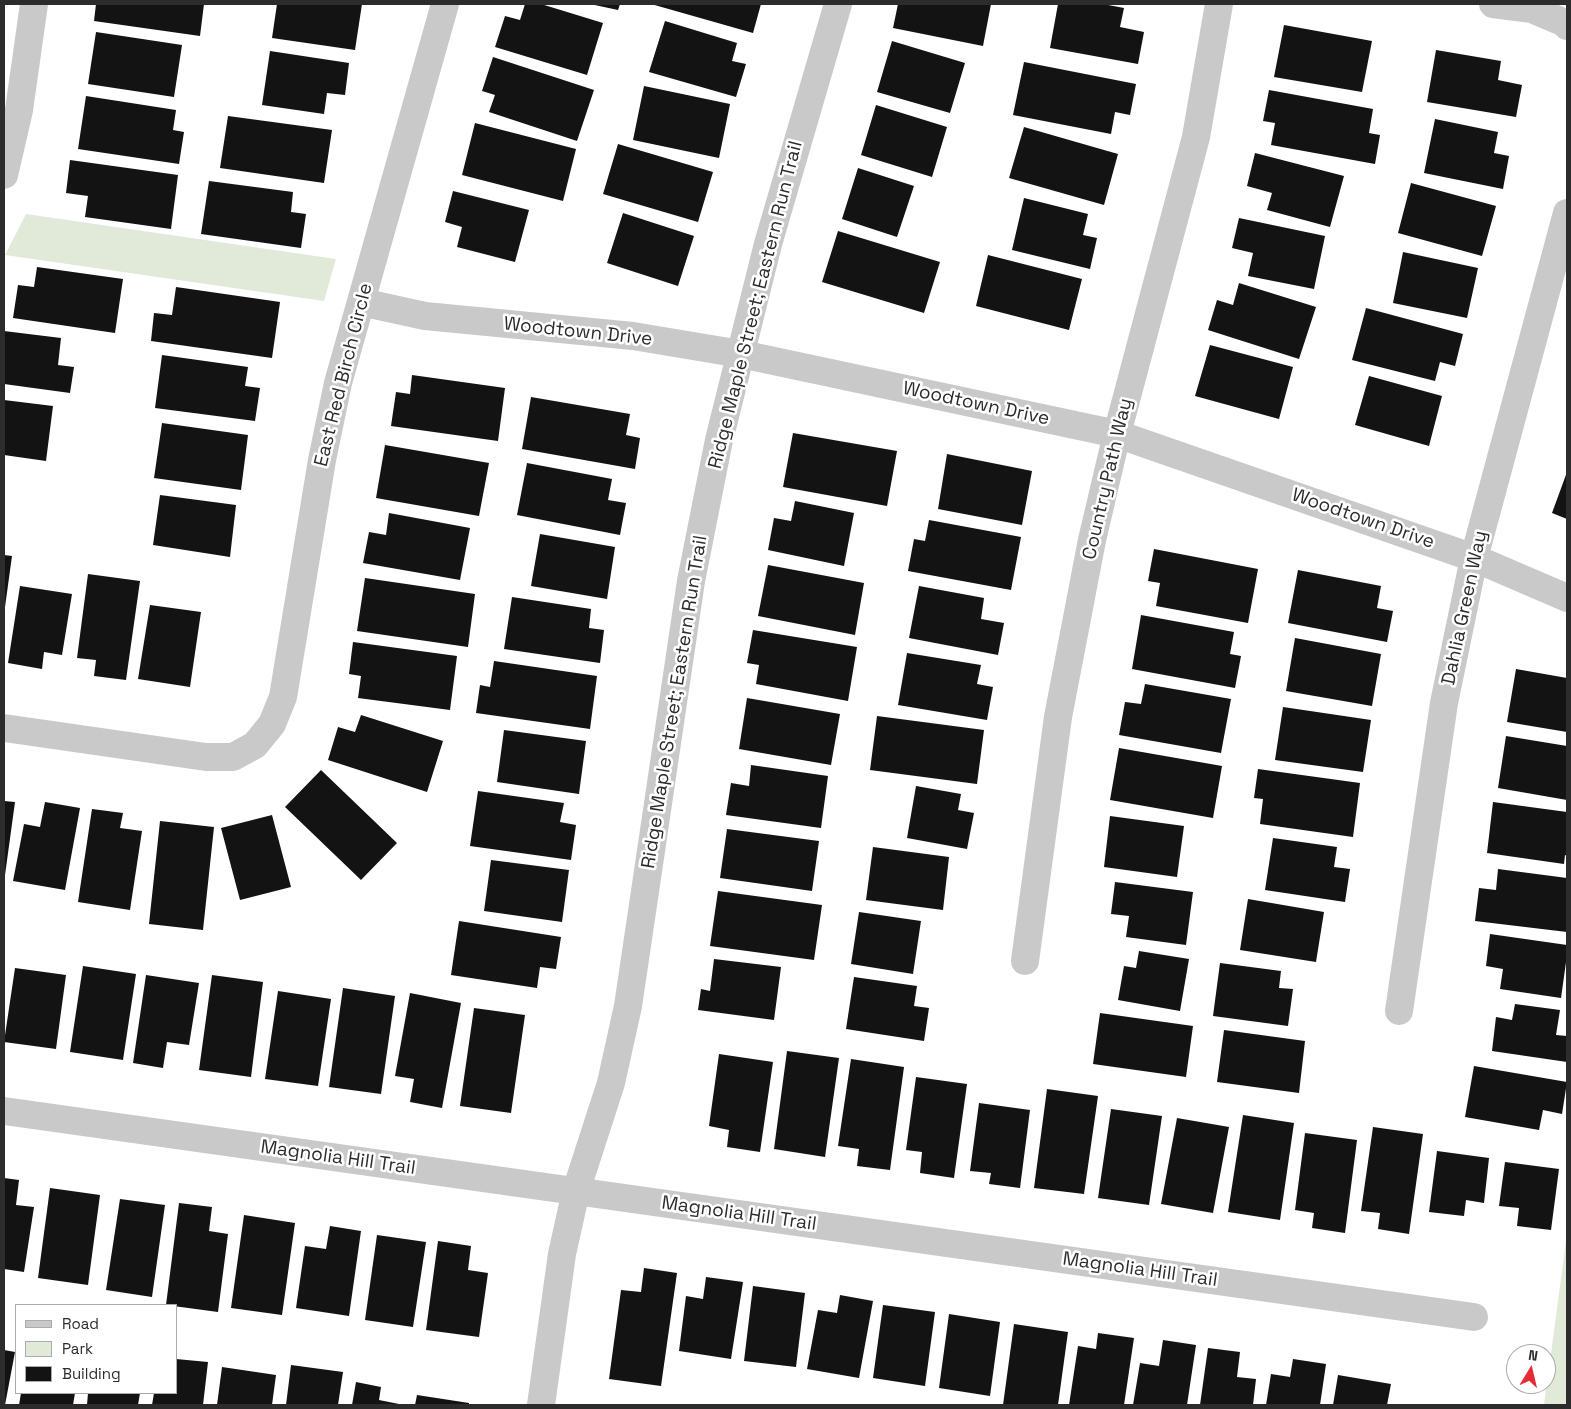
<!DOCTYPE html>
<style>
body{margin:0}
#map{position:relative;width:1571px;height:1409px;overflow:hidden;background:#fff;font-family:"Space Grotesk",sans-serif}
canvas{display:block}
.frame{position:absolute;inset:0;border:5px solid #2c2c2c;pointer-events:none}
.legend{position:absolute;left:15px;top:1304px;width:162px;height:90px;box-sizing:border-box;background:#fff;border:1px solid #ababab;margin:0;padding:6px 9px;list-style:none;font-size:15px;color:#2c2c2c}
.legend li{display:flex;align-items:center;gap:10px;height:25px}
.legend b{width:25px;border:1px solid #ababab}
.north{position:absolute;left:1506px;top:1344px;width:50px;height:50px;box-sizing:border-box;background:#fff;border:1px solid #ababab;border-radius:50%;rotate:9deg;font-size:14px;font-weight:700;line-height:20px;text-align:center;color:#2c2c2c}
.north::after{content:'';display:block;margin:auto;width:18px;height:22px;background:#e52b34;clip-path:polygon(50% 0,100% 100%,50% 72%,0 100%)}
</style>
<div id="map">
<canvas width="1571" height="1409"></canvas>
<div class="frame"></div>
<ul class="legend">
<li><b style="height:6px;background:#c9c9c9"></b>Road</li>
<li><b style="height:14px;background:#e1ead9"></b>Park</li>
<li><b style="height:14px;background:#131313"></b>Building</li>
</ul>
<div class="north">N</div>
</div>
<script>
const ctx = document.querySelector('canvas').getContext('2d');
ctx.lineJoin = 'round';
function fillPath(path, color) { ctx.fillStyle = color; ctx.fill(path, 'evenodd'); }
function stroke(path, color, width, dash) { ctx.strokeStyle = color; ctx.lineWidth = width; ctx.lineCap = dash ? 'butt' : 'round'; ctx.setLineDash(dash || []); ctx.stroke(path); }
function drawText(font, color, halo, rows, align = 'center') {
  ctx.font = font + ' "Space Grotesk",sans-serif'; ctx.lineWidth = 5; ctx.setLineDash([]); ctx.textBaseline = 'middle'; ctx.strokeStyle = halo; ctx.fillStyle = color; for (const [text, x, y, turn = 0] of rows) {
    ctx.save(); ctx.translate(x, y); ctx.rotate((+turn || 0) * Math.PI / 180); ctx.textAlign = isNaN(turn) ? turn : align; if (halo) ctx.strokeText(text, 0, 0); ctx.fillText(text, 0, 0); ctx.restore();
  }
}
fillPath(new Path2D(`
 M 26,214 L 336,259 L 324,301 L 5,255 Z
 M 1567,1234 L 1567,1405 L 1544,1405 Z`), '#e1ead9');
fillPath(new Path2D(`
 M 96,4 L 204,4 L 200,36 L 94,21 Z
 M 277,4 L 362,4 L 355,50 L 272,38 Z
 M 525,4 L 541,4 L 603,23 L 587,75 L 495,47 L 505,16 L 520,20 Z
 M 590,4 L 620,4 L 618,10 Z
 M 651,4 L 761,4 L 753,33 Z
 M 898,4 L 991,4 L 983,46 L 893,28 Z
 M 1058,4 L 1103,4 L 1124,8 L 1120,27 L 1144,32 L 1138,64 L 1050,48 Z
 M 665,21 L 737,43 L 732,61 L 746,64 L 736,97 L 649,72 Z
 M 1284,25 L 1372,41 L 1362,92 L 1274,77 Z
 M 96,32 L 182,45 L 174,97 L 88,84 Z
 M 892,41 L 965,63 L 950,113 L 877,92 Z
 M 1436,50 L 1501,61 L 1498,80 L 1522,85 L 1516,117 L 1427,102 Z
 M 270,51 L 349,63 L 345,95 L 327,93 L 324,114 L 262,105 Z
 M 493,57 L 594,90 L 577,141 L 489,112 L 495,95 L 482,91 Z
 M 1024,62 L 1136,84 L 1130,115 L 1115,112 L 1111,134 L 1013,115 Z
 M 644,86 L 730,104 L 719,158 L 633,140 Z
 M 1269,90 L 1373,109 L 1369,133 L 1380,135 L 1375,164 L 1271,145 L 1275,123 L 1263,121 Z
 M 86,96 L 176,110 L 173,130 L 184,132 L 179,164 L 78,149 Z
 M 876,105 L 947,127 L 932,177 L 861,155 Z
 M 228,116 L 332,130 L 324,183 L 220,168 Z
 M 1435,119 L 1498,132 L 1494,153 L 1509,156 L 1503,189 L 1424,173 Z
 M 475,123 L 576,149 L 563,201 L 462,175 Z
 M 1024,127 L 1118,154 L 1104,205 L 1009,178 Z
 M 618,144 L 713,172 L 698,222 L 603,194 Z
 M 1255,153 L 1344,176 L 1330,227 L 1267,210 L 1272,193 L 1247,186 Z
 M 70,160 L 178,175 L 171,229 L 85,217 L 88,196 L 66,193 Z
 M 858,168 L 914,186 L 897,237 L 842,219 Z
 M 209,181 L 293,192 L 291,212 L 306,214 L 301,248 L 201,234 Z
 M 1411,183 L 1496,206 L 1482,256 L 1398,233 Z
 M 453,191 L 529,210 L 515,262 L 457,247 L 462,227 L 445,222 Z
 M 1024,198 L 1088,214 L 1083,235 L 1097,238 L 1090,269 L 1012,250 Z
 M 623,213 L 694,236 L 678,286 L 607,263 Z
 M 1239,218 L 1325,236 L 1314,289 L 1248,276 L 1253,253 L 1232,248 Z
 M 838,231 L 940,262 L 924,313 L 822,282 Z
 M 1403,252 L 1478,268 L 1467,318 L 1393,303 Z
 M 988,255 L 1082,279 L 1069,330 L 976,306 Z
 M 37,267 L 123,279 L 115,333 L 13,318 L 18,285 L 34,287 Z
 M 1239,283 L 1316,307 L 1299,359 L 1208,330 L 1217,300 L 1233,305 Z
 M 176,287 L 280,302 L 272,358 L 151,341 L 154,313 L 172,315 Z
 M 1366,308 L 1463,334 L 1455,366 L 1440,362 L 1435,381 L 1352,360 Z
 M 4,331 L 61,338 L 58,365 L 74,367 L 70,393 L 4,384 Z
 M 1210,345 L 1293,367 L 1279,419 L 1195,396 Z
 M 162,355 L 248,367 L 245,386 L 260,388 L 255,421 L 155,408 Z
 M 412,375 L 505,388 L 498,441 L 391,426 L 396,392 L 410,394 Z
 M 1369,376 L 1442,396 L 1429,446 L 1355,425 Z
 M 531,397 L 630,414 L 626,435 L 640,438 L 635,469 L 522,449 Z
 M 4,400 L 53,406 L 46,461 L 4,455 Z
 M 162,423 L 248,435 L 241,490 L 154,478 Z
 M 793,433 L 897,451 L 887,506 L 783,487 Z
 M 385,445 L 489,463 L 479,516 L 376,498 Z
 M 947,454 L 1032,471 L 1022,525 L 938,509 Z
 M 527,463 L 612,479 L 608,500 L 626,503 L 620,535 L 517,515 Z
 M 1567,472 L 1567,519 L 1552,513 Z
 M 160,495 L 236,505 L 230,557 L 153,545 Z
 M 795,501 L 854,513 L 844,566 L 768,550 L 774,518 L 791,521 Z
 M 389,513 L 470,528 L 460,580 L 363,563 L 369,532 L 386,535 Z
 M 929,520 L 1021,537 L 1011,590 L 908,571 L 914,539 L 925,541 Z
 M 540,534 L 615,547 L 607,599 L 531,586 Z
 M 1154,549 L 1258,569 L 1248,623 L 1156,606 L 1160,583 L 1148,581 Z
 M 4,555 L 12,556 L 5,607 L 4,607 Z
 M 768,565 L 864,583 L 855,635 L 758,616 Z
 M 1298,570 L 1381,586 L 1377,608 L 1393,611 L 1387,642 L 1288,623 Z
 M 88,574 L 140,581 L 126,680 L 94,676 L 96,660 L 77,658 Z
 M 365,578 L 475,594 L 468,647 L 357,631 Z
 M 20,586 L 72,594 L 62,655 L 44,652 L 42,669 L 8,663 Z
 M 919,586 L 984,598 L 981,619 L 1004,623 L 998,655 L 909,638 Z
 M 512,597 L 591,609 L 589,628 L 604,630 L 600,663 L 504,649 Z
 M 150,605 L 201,612 L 190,687 L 138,679 Z
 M 1141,615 L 1234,632 L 1230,654 L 1241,656 L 1235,688 L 1132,669 Z
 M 753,630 L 857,647 L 848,701 L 756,684 L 759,665 L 747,663 Z
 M 1295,638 L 1381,654 L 1372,706 L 1286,691 Z
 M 353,642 L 457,656 L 450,710 L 358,698 L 361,676 L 349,674 Z
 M 907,653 L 981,665 L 977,684 L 993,687 L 987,720 L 898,705 Z
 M 494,661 L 597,676 L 590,729 L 476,713 L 480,685 L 490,687 Z
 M 1516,669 L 1567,678 L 1567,732 L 1507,722 Z
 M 1145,684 L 1231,699 L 1221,753 L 1119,735 L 1125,702 L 1141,704 Z
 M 747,698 L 840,714 L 831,765 L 739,749 Z
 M 1283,707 L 1371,720 L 1363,772 L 1275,760 Z
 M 361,715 L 443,741 L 427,792 L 328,760 L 338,727 L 355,732 Z
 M 877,716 L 984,730 L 977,784 L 870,770 Z
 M 504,730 L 586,741 L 579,794 L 497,782 Z
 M 1506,736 L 1567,746 L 1567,800 L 1498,788 Z
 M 1119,748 L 1222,766 L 1213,818 L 1110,800 Z
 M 751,765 L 828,776 L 821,828 L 726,815 L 731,783 L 749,786 Z
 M 1258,769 L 1360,783 L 1353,837 L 1260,824 L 1263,799 L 1254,798 Z
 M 321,770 L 397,843 L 361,880 L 285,807 Z
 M 916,786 L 961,794 L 958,810 L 974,813 L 967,849 L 907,838 Z
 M 478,791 L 564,803 L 560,822 L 576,825 L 571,860 L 470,846 Z
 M 4,801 L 15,802 L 5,875 L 4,875 Z
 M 45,802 L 80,808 L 65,890 L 13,881 L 24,824 L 40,827 Z
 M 1493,802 L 1567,812 L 1567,856 L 1565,855 L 1564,864 L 1487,853 Z
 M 92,809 L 123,813 L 120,828 L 142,831 L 130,910 L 78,902 Z
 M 272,815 L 291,887 L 240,900 L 221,828 Z
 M 1110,816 L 1184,826 L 1177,877 L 1104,867 Z
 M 160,821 L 214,827 L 203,930 L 149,924 Z
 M 727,829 L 819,841 L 812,891 L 720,878 Z
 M 1273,838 L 1337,847 L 1334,867 L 1350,869 L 1345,902 L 1265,890 Z
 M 873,847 L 949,857 L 943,910 L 866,900 Z
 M 491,860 L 569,870 L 562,922 L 484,911 Z
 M 1498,869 L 1567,878 L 1567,932 L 1475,921 L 1479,888 L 1496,890 Z
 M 1115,882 L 1193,892 L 1186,945 L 1126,937 L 1129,916 L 1111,914 Z
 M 718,891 L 822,905 L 814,960 L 710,946 Z
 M 1248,899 L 1324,912 L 1316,962 L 1240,950 Z
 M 859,912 L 921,921 L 913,974 L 851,964 Z
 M 459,921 L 561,937 L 556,969 L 540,967 L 537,988 L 451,975 Z
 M 1490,934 L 1567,945 L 1567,955 L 1561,998 L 1500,989 L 1503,969 L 1486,966 Z
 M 1139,951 L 1189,959 L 1180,1011 L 1118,1000 L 1124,966 L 1136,968 Z
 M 714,959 L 781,967 L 774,1020 L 698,1010 L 701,989 L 710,991 Z
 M 1220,963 L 1281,971 L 1279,988 L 1293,989 L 1288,1026 L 1213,1016 Z
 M 83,966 L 136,974 L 123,1060 L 70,1052 Z
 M 15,968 L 66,975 L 56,1049 L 4,1042 Z
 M 146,975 L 199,983 L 189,1045 L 167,1042 L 163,1068 L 133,1063 Z
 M 212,975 L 263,982 L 251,1077 L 199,1070 Z
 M 854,977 L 917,986 L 914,1006 L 929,1008 L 924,1041 L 846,1029 Z
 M 343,988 L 395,996 L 381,1094 L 329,1087 Z
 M 278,991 L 331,999 L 318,1086 L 265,1079 Z
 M 410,993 L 461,1003 L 442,1108 L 410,1102 L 414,1079 L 395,1076 Z
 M 1515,1004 L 1560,1010 L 1556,1035 L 1567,1036 L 1567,1062 L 1492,1051 L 1496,1017 L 1512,1020 Z
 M 474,1008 L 525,1015 L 511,1113 L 460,1106 Z
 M 1100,1013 L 1193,1026 L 1186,1077 L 1093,1064 Z
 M 1224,1030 L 1305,1041 L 1299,1093 L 1217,1082 Z
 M 787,1051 L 839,1058 L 825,1157 L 774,1149 Z
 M 719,1054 L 773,1062 L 760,1152 L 727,1147 L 729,1130 L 709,1126 Z
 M 851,1059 L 904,1067 L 890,1170 L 857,1166 L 859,1149 L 838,1146 Z
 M 1474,1066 L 1567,1082 L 1562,1114 L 1543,1110 L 1539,1130 L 1465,1117 Z
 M 916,1077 L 967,1084 L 954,1178 L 920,1173 L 922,1152 L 906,1150 Z
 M 1047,1089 L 1098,1096 L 1084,1194 L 1034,1188 Z
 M 979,1103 L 1030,1110 L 1020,1188 L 989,1184 L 991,1173 L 970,1171 Z
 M 1111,1109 L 1162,1116 L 1149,1205 L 1098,1198 Z
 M 1243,1115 L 1294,1123 L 1280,1220 L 1228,1212 Z
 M 1177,1118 L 1229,1127 L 1213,1213 L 1161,1204 Z
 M 1373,1127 L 1423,1134 L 1409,1234 L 1378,1229 L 1380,1213 L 1361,1211 Z
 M 1305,1133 L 1357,1140 L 1345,1233 L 1312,1228 L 1314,1213 L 1295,1210 Z
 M 1437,1151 L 1489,1158 L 1484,1203 L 1466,1200 L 1464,1216 L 1429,1212 Z
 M 1505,1162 L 1559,1169 L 1551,1230 L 1517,1226 L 1519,1208 L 1499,1206 Z
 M 4,1178 L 19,1180 L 16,1205 L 34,1207 L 24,1272 L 4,1269 Z
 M 50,1188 L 100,1195 L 88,1285 L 38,1278 Z
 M 120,1199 L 165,1205 L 152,1297 L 106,1290 Z
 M 179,1203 L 212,1207 L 209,1231 L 228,1234 L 218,1312 L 166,1305 Z
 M 244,1215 L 295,1223 L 282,1315 L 231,1308 Z
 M 330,1226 L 361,1231 L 349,1316 L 296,1308 L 305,1246 L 326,1249 Z
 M 377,1235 L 426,1242 L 413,1327 L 365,1320 Z
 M 438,1241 L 471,1246 L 468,1270 L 488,1273 L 479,1337 L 426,1330 Z
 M 644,1268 L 677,1273 L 661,1386 L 609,1379 L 621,1290 L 641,1292 Z
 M 706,1277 L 743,1282 L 731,1359 L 679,1351 L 686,1296 L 703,1299 Z
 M 753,1286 L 805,1293 L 796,1367 L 744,1361 Z
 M 840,1295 L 873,1301 L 859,1378 L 807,1369 L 818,1310 L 837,1313 Z
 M 883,1305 L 935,1312 L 925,1386 L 873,1378 Z
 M 949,1314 L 1000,1322 L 990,1396 L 939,1388 Z
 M 1014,1324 L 1068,1332 L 1058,1405 L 1003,1405 Z
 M 1098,1333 L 1134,1338 L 1124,1405 L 1069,1405 L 1078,1346 L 1096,1349 Z
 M 1163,1340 L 1196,1345 L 1187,1405 L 1133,1405 L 1140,1363 L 1159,1366 Z
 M 1208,1348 L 1240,1352 L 1237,1377 L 1256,1379 L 1253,1405 L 1200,1405 Z
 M 4,1350 L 15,1352 L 5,1405 L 4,1405 Z
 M 176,1359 L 208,1362 L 203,1405 L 152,1405 L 154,1393 L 176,1393 Z
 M 1293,1359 L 1326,1364 L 1320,1405 L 1266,1405 L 1271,1374 L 1290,1377 Z
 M 291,1365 L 343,1372 L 338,1405 L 286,1405 Z
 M 222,1367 L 276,1375 L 272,1405 L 217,1405 Z
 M 1338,1375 L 1391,1384 L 1387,1405 L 1333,1405 Z
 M 356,1382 L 381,1387 L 379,1400 L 404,1405 L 352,1405 Z
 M 21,1393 L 75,1393 L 73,1405 L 19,1405 Z
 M 88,1393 L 140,1393 L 138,1405 L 87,1405 Z
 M 417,1395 L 469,1403 L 469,1405 L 415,1405 Z`), '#131313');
stroke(new Path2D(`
 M 1493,4 L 1532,9 L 1565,23 L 1567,26
 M 4,175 L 19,110 L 34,4
 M 361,302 L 425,316 L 633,336 L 741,354 L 1117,434 L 1474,558 L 1567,598
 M 4,728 L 206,757 L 233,757 L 255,745 L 272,724 L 283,697 L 322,460 L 338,383 L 445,4
 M 1025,961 L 1058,717 L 1092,540 L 1117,434 L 1196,137 L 1219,4
 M 1399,1011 L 1444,703 L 1474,558 L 1567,213
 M 4,1111 L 1474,1317
 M 541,1405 L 562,1254 L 576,1191 L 611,1083 L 628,1006 L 691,581 L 719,440 L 768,244 L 838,4`), '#c9c9c9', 28);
drawText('19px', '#2c2c2c', '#fff', [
 ["Ridge Maple Street; Eastern Run Trail",756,305,-76],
 ["Woodtown Drive",578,332,6],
 ["East Red Birch Circle",344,375,-76],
 ["Woodtown Drive",976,404,12],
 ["Country Path Way",1108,479,-77],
 ["Woodtown Drive",1363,519,19],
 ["Dahlia Green Way",1465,608,-78],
 ["Ridge Maple Street; Eastern Run Trail",675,702,-81],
 ["Magnolia Hill Trail",338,1158,8],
 ["Magnolia Hill Trail",739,1214,8],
 ["Magnolia Hill Trail",1140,1270,8]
]);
</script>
